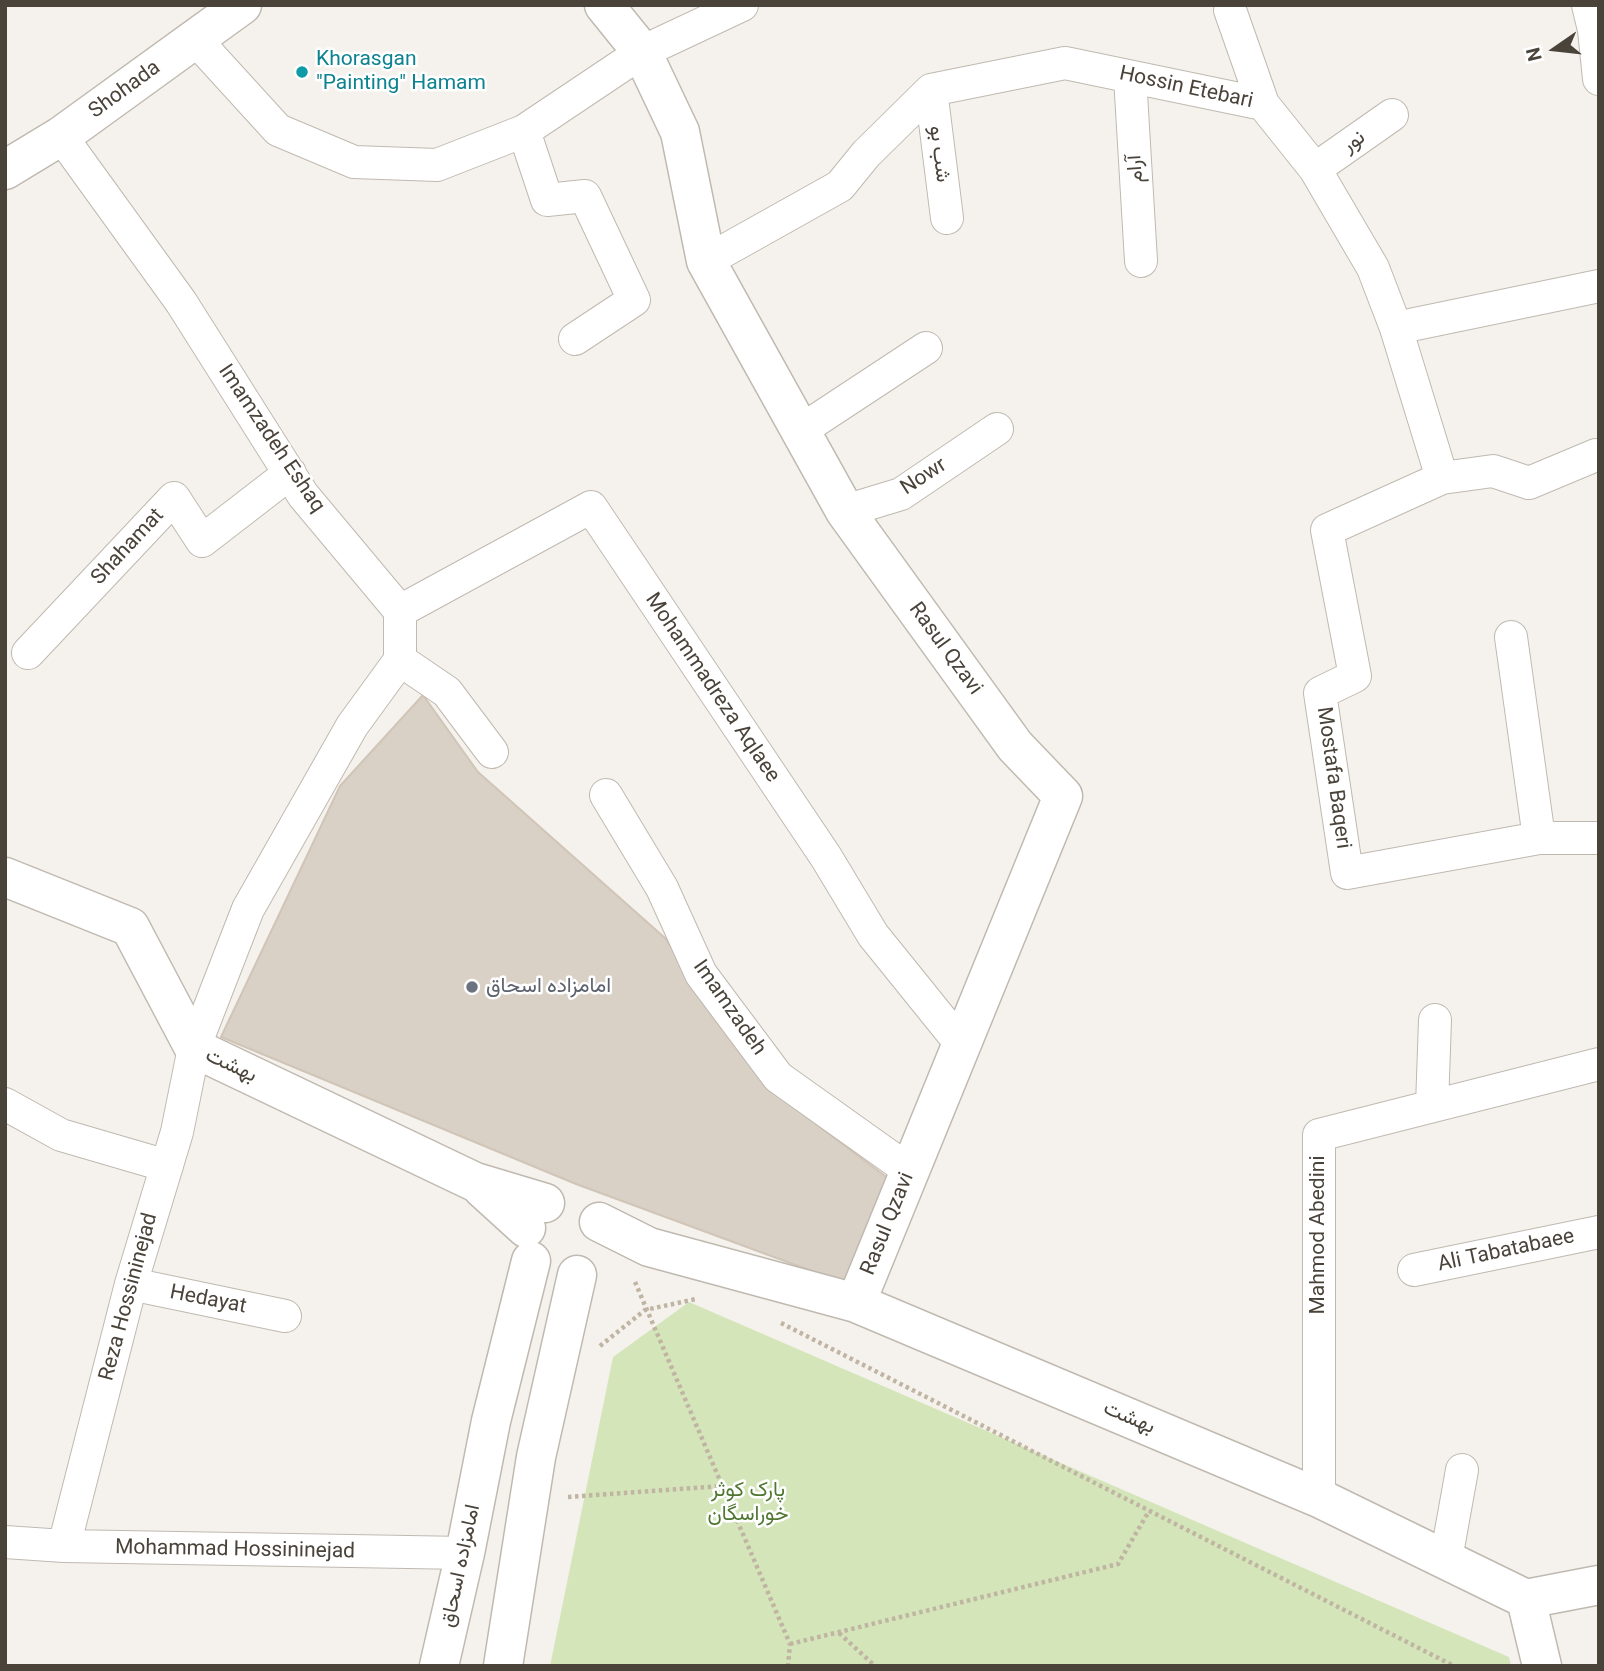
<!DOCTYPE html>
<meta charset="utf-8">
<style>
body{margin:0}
#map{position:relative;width:1604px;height:1671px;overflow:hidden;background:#f5f2ed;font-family:Roboto,sans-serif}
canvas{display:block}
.frame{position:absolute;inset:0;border:7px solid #49433a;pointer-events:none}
.north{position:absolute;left:1520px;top:14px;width:70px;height:70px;-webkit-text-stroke:5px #fff;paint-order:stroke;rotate:256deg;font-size:19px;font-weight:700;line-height:28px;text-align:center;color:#49433a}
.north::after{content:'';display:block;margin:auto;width:24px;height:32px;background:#49433a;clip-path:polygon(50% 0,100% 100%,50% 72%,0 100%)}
</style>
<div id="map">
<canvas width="1604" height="1671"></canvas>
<div class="frame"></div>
<div class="north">N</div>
</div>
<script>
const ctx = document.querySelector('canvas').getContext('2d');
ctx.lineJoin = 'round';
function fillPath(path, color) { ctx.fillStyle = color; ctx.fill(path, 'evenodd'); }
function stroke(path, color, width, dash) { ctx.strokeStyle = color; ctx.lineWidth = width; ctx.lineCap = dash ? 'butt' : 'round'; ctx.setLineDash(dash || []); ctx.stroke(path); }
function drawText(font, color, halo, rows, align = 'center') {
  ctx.font = font + ' Roboto,Vazirmatn,sans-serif'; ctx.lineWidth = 5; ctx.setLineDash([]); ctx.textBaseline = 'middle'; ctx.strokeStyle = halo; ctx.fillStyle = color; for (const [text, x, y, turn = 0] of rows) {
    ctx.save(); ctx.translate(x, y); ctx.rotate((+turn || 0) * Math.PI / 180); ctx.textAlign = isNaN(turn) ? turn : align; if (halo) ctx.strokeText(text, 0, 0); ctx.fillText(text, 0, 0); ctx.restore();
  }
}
fillPath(new Path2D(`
 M 689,1302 L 1509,1657 L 1511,1666 L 550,1666 L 613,1357 Z`), '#d4e5ba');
const building = new Path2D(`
 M 423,695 L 478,772 L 665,938 L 767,1087 L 889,1179 L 847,1284 L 576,1184 L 221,1037 L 340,786 Z`);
fillPath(building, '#d9d0c6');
stroke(building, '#d0c5b7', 2);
const minor = new Path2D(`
 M 1588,5 L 1594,30 L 1599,79
 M 1230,10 L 1263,104
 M 195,39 L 278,130 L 354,162 L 437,165 L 524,131 L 642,52 L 742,5
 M 1130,77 L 1141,261
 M 931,90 L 947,218
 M 524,131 L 547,200 L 585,196 L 634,300 L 575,339
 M 61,136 L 181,302 L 303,495 L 400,611 L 400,660 L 352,726 L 248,909 L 194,1048 L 177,1132 L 131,1284 L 64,1546
 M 1315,169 L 1392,115
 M 706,261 L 840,186 L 866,154 L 931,90 L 1065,63 L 1263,104 L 1315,169 L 1373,268 L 1396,328 L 1599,286
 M 1396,328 L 1442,478
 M 800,431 L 926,348
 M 1596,455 L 1529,483 L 1493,471 L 1442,478 L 1327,530 L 1355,676 L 1320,693 L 1347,873 L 1539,838 L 1599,838
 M 845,511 L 901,494 L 997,429
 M 400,611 L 591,507 L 826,857 L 873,935 L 961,1044
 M 1511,637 L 1539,838
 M 28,653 L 174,498 L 202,541 L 290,473
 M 400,660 L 447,692 L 492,752
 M 606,795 L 662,888 L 701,974 L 778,1077 L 910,1171
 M 5,1104 L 61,1135 L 167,1166
 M 1432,1106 L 1435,1020
 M 1414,1270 L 1599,1232
 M 131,1284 L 285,1316
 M 1319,1498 L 1319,1135 L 1599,1064
 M 5,1542 L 64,1546 L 465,1553
 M 1446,1559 L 1462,1470`);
const tertiary = new Path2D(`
 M 604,5 L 642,52 L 680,132 L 706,261 L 845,511 L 1015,746 L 1063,796 L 856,1303
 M 5,170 L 61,136 L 242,5
 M 5,877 L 130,927 L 194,1048 L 475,1182 L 545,1203
 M 482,1188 L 526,1228
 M 599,1222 L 649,1247 L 856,1303 L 1319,1498 L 1526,1599 L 1599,1585
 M 1526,1599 L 1542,1666
 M 439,1666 L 465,1553 L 491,1421 L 531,1261
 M 503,1666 L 536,1457 L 577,1275`);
stroke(minor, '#c0b9b0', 34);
stroke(tertiary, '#c0b9b0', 41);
stroke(new Path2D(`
 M 635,1282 L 790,1644 L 788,1666
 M 781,1323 L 1454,1666
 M 600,1346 L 645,1310 L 696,1299
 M 568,1497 L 721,1486
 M 839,1633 L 875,1666
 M 790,1644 L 1118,1564 L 1149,1511`), '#c0b4a2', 4.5, [3.5, 3.5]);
stroke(minor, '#fff', 32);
stroke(tertiary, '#fff', 38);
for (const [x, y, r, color] of [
 [302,72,7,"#0f9aa8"],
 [472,987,7,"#6b7280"]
]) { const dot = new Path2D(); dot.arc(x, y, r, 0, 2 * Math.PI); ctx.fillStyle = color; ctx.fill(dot); stroke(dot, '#fff', 2.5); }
drawText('21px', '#0d838f', '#fff', [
 ["Khorasgan",316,60],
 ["\"Painting\" Hamam",316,84]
], 'left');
drawText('21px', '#49433a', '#fff', [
 ["Hossin Etebari",1186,88,12],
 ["Shohada",125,90,-36],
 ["نور",1354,142,-35],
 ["شب بو",939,154,83],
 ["آرام",1136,169,-94],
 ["Imamzadeh Eshaq",271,439,56],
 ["Nowr",924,477,-33],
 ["Shahamat",128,547,-47],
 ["Rasul Qzavi",945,649,54],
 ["Mohammadreza Aqlaee",712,688,56],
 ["Mostafa Baqeri",1333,778,82],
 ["Imamzadeh",729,1008,55],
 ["بهشت",231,1066,25],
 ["Rasul Qzavi",888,1224,-68],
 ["Mahmod Abedini",1319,1235,-90],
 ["Ali Tabatabaee",1506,1251,-12],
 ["Reza Hossininejad",129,1297,-75],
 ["Hedayat",208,1300,11],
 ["بهشت",1129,1418,23],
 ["Mohammad Hossininejad",235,1550,1],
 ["امامزاده اسحاق",461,1566,-78]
]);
drawText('21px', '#5b616d', '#fff', [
 ["امامزاده اسحاق",486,987]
], 'left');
drawText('21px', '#4f7732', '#fff', [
 ["پارک کوثر",748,1491],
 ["خوراسگان",748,1515]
]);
</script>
